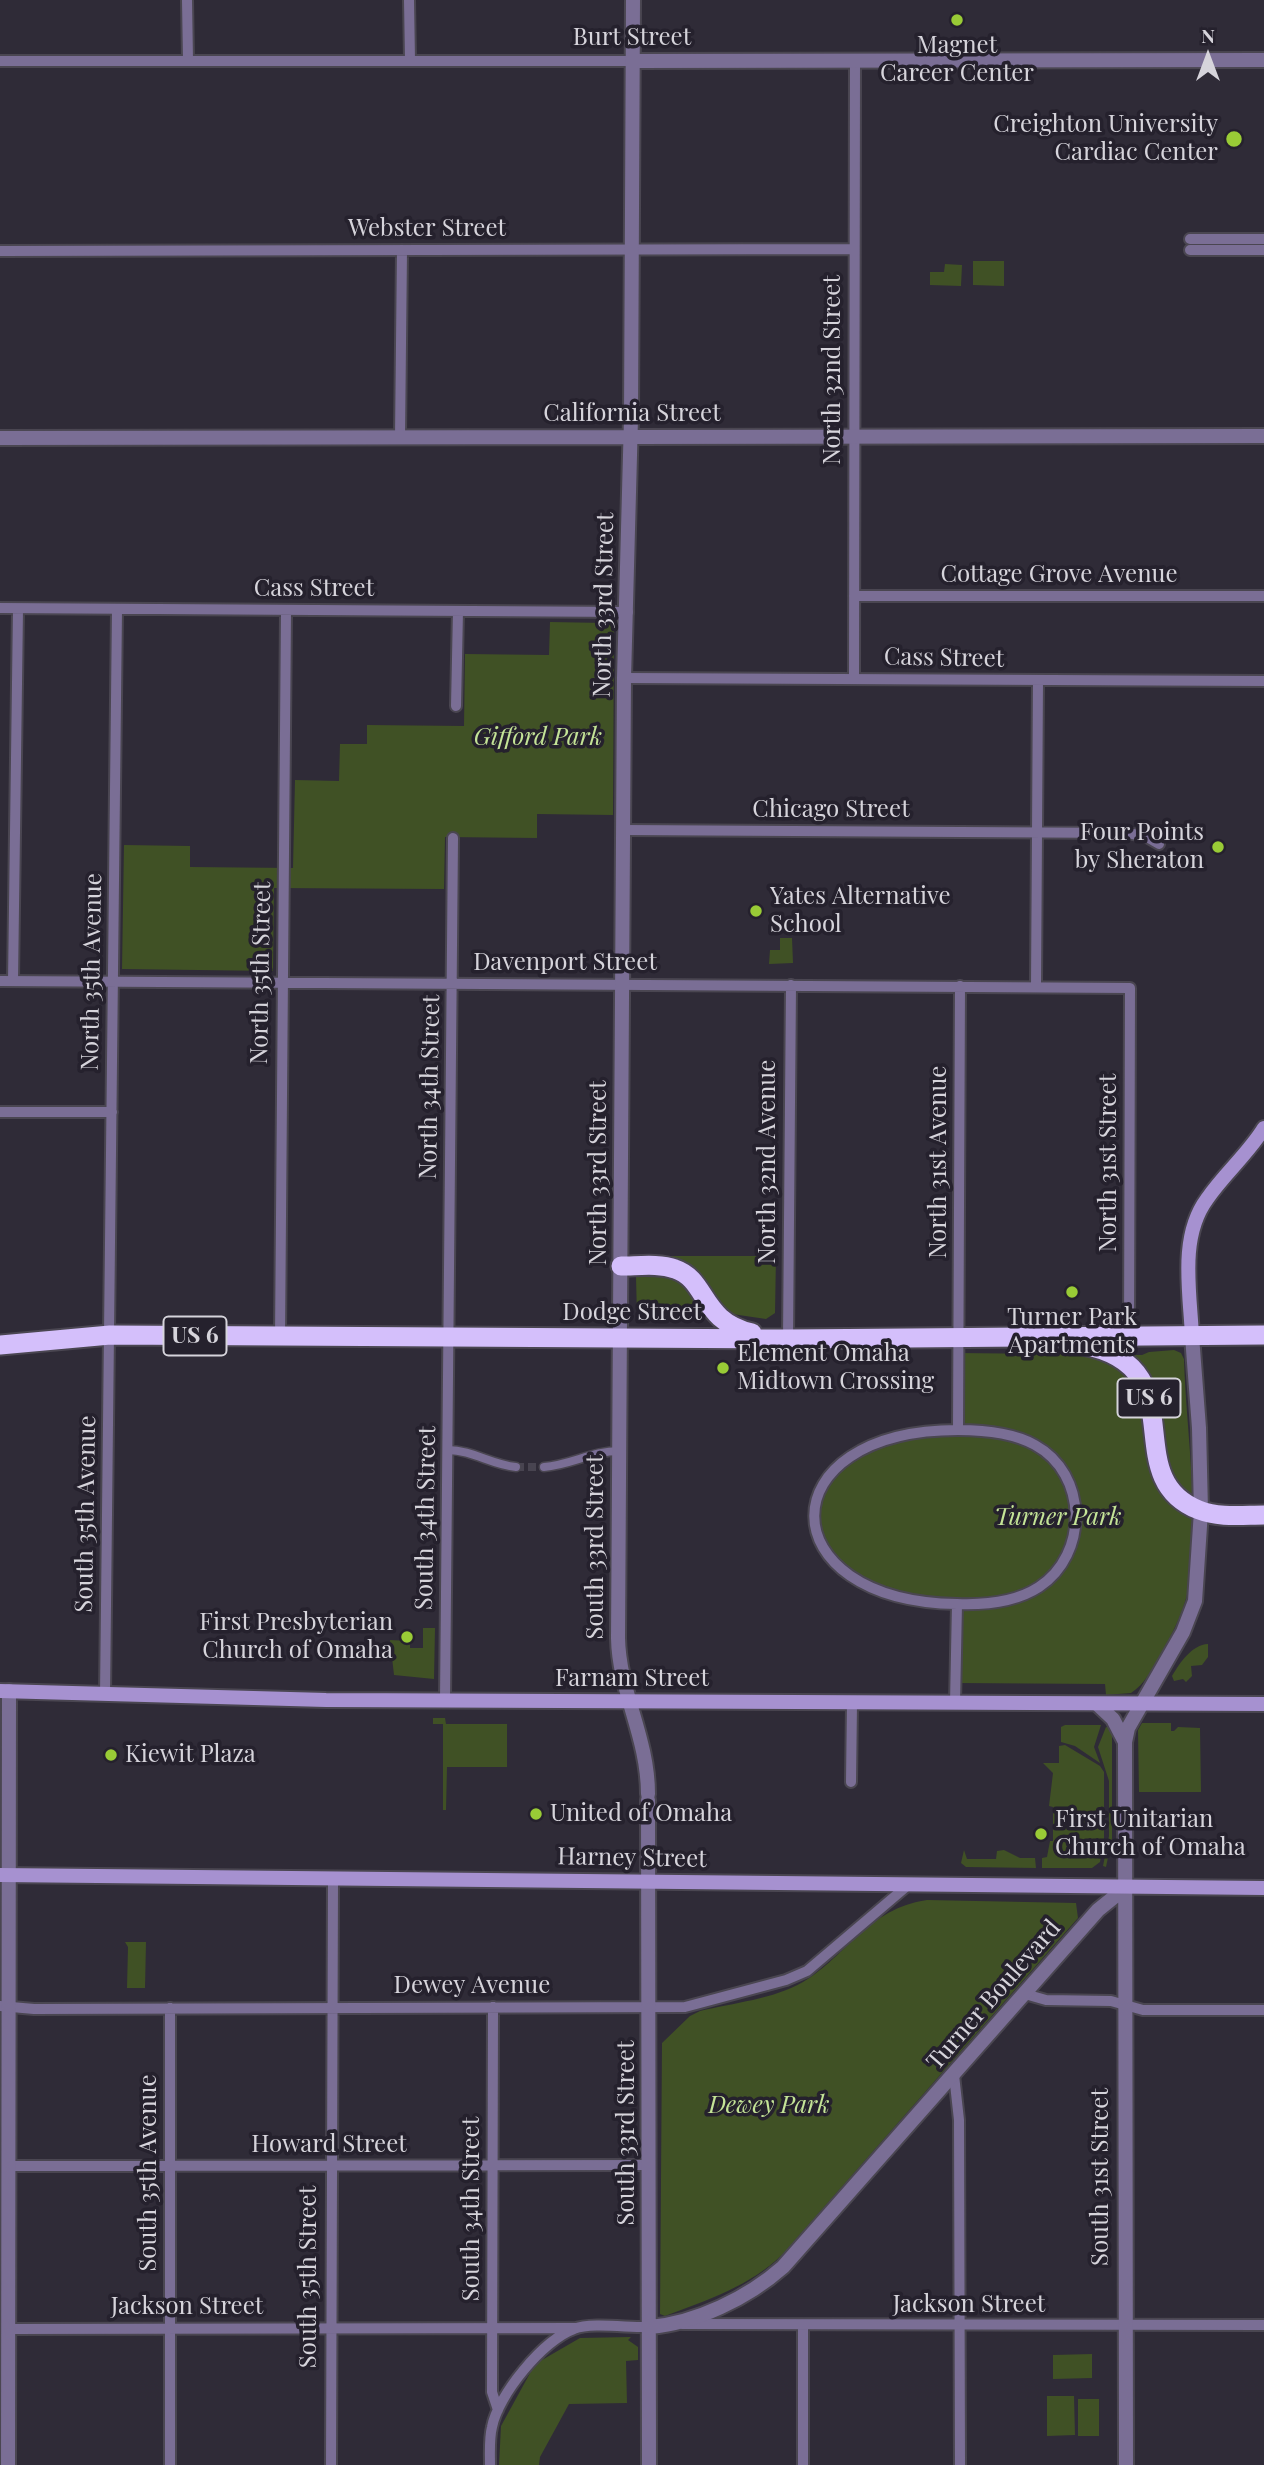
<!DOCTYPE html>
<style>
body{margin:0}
#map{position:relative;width:1264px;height:2465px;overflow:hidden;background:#2f2b37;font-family:"Playfair Display",serif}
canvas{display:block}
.north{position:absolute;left:1173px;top:21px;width:70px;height:70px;-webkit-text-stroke:5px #25212d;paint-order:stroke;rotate:0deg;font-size:19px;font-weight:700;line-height:28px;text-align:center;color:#d6d4db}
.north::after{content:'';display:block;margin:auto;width:24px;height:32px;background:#d6d4db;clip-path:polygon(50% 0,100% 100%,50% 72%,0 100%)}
</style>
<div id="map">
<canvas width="1264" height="2465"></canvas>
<div class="north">N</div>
</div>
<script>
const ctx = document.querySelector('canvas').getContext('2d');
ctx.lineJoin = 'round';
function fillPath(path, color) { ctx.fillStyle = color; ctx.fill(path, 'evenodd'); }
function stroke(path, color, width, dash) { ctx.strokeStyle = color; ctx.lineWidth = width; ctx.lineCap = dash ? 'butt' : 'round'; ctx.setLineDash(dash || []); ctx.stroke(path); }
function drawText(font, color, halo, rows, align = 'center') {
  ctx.font = font + ' "Playfair Display",serif'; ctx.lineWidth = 7; ctx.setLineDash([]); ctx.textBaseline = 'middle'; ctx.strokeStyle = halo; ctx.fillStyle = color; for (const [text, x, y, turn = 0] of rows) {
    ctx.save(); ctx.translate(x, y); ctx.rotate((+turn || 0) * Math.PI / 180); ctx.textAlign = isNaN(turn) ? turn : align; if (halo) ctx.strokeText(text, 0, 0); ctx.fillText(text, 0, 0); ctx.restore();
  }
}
fillPath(new Path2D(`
 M 973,261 L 1004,261 L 1004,286 L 973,285 Z
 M 945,264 L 962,265 L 961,286 L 930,285 L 930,272 L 944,272 Z
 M 550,622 L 605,623 L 611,624 L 614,630 L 613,815 L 537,814 L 537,838 L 445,837 L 444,889 L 274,888 L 273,971 L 122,969 L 124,845 L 190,846 L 190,867 L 293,868 L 295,780 L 339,781 L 340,744 L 367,744 L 367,725 L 464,726 L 465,654 L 549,655 Z
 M 780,938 L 792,938 L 793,963 L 769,964 L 770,950 L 780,950 Z
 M 636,1256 L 776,1256 L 775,1313 L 766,1319 L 732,1314 L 699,1282 L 636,1260 Z
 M 678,1273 L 709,1317 L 637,1316 L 636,1277 Z
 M 1174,1350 L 1181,1353 L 1184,1359 C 1186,1432 1201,1520 1188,1591 C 1183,1613 1172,1635 1160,1655 C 1152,1669 1145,1684 1131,1693 L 1106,1695 L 1105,1684 L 956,1683 L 957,1604 L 873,1589 L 823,1549 L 817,1496 L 857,1451 L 957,1430 L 958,1353 L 1142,1355 L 1149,1352 Z
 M 423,1628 L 435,1628 L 434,1679 L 394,1675 L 390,1640 L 410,1641 L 410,1648 L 423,1648 Z
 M 1208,1644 L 1208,1657 L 1202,1665 L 1191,1666 L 1192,1676 L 1186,1682 L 1183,1679 L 1174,1681 L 1172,1676 C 1180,1662 1192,1645 1208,1644 Z
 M 433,1718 L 445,1718 L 446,1724 L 507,1724 L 507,1767 L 447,1767 L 446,1810 L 443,1810 L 443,1724 L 433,1724 Z
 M 1142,1723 L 1171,1723 L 1171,1731 L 1174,1731 L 1178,1727 L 1200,1728 L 1201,1792 L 1139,1792 L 1138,1730 Z
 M 1065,1725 L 1101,1725 L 1094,1747 L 1100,1763 L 1075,1746 L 1061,1742 L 1061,1727 Z
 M 1106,1727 L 1112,1728 L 1112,1838 L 1106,1867 L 1103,1866 L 1109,1836 L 1109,1781 L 1098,1747 Z
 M 1065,1745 L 1100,1766 L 1104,1772 L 1104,1840 L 1100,1862 L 1092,1868 L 1042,1868 L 1042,1858 L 1047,1857 L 1050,1841 L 1053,1841 L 1053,1807 L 1049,1806 L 1053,1773 L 1043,1763 L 1059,1763 L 1059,1746 Z
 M 964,1850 L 967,1859 L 996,1859 L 997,1851 L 1004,1850 L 1020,1858 L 1035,1858 L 1036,1868 L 966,1867 L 961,1863 Z
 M 927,1900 L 1076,1903 L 1078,1918 L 783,2254 C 750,2286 708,2300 665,2316 L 660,2314 L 662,2043 L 690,2016 L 700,2011 C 733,2003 774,1999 803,1982 C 848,1955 867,1909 927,1900 Z
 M 125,1942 L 146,1942 L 145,1988 L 127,1988 L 128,1947 Z
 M 631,2337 L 628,2340 L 638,2347 L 638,2360 L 626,2361 L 627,2403 L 569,2404 L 540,2457 L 539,2465 L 499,2465 L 501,2426 L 535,2364 L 580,2338 Z
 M 1092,2354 L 1092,2378 L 1053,2379 L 1053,2355 Z
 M 1047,2396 L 1074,2396 L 1075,2435 L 1047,2436 Z
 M 1078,2399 L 1099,2399 L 1099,2436 L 1078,2436 Z`), '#405125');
stroke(new Path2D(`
 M 516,1467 L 544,1467`), '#484450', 8, [8, 4]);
const pedestrian = new Path2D(`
 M 448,1450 C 472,1450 492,1465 516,1467
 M 544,1467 C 571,1465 592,1451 619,1451`);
const minor = new Path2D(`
 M 187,0 L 188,60
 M 409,0 L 410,60
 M 0,61 L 632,61
 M 1190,239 L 1264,239
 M 1190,250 L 1264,250
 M 0,251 L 853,249
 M 400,437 L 402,250
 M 854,596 L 1264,596
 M 0,608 L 628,612
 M 624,678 L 1264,681
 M 854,678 L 855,61
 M 456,706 L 458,611
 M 624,830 L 1128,833 L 1147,837 L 1159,844
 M 0,981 L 1130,988 L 1129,1337
 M 13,981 L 18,609
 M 1036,986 L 1038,680
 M 0,1112 L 112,1112
 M 280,1337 L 286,611
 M 788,1339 L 791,985
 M 958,1430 C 983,1430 1012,1432 1035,1445 C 1088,1474 1089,1554 1039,1587 C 1016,1602 983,1605 957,1604 C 767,1601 766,1430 958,1430 Z
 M 958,1430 L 960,986
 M 105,1694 L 117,609
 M 445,1700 L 453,838
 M 955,1703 L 957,1604
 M 851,1782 L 852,1703
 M 1025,1994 L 1046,2000 L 1111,2001 L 1143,2010 L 1264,2010
 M 0,2006 L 34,2009 L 685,2007 L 786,1980 L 807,1971 L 907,1886
 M 493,2007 L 492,2392 L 498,2410
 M 954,2075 L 959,2120 L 960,2465
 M 8,2166 L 650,2165
 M 682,2324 L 1264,2325
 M 803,2326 L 803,2465
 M 8,2329 L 576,2328
 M 170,2465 L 170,2008
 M 331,2465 L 333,1879
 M 490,2465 C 490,2453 489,2439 492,2427 C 498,2395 543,2340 574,2329 C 591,2322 630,2328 650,2327`);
const tertiary = new Path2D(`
 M 633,0 L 631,418 L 624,678 L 618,1638 C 619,1692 648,1737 648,1794
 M 632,61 L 1264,60
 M 0,438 L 1264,436
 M 1097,1704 L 1113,1719 L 1125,1742
 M 648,1800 L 649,2465
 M 650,2327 C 696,2323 748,2298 783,2267 L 1098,1910 L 1124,1889
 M 8,2465 L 9,1691
 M 1126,2465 L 1125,1742 L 1128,1728 L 1183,1632 L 1195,1601 L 1201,1511 L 1199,1428 L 1192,1336`);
const secondary = new Path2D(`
 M 1192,1336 C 1190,1292 1179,1237 1207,1199 C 1224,1174 1248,1154 1264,1128
 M 0,1691 L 326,1700 L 1264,1704
 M 0,1875 L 1264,1888`);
const trunk = new Path2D(`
 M 621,1266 C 638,1266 659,1263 675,1269 C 708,1280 700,1321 752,1333
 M 0,1345 L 110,1335 L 788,1339 L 1264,1335
 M 1083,1345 C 1199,1367 1115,1477 1199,1510 C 1219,1518 1243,1515 1264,1515`);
stroke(pedestrian, '#4a4651', 11);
stroke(minor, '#4a4651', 14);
stroke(tertiary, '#4a4651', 18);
stroke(secondary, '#4a4651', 18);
stroke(trunk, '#4a4651', 23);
stroke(pedestrian, '#7a6e95', 8);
stroke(minor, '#7a6e95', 10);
stroke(tertiary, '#7a6e95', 14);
stroke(secondary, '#a691d0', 14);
stroke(trunk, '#d4bffb', 19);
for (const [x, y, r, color] of [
 [957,20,7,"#99cb36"],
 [1234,139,9,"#99cb36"],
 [1218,847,7,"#99cb36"],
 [756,911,7,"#99cb36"],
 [1072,1292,7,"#99cb36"],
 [723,1368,7,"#99cb36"],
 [407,1637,7,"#99cb36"],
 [111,1755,7,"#99cb36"],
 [536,1814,7,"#99cb36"],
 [1041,1834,7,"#99cb36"]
]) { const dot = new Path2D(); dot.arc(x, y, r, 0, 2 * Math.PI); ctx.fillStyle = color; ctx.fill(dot); stroke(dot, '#25212d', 2.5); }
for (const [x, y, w] of [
 [195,1336,63],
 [1149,1398,63]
]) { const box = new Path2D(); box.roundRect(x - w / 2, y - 19.5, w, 39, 5); ctx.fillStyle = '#25212d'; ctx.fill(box); stroke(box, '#d6d4db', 2); }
drawText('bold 23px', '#d6d4db', null, [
 ["US 6",195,1336],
 ["US 6",1149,1398]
]);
drawText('24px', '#d6d4db', '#25212d', [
 ["Burt Street",632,38],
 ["Webster Street",427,229],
 ["North 32nd Street",833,370,-90],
 ["California Street",632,414],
 ["Cottage Grove Avenue",1059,575],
 ["Cass Street",314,589],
 ["North 33rd Street",604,605,-89],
 ["Cass Street",944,658,1],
 ["Chicago Street",831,810],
 ["Davenport Street",565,963],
 ["North 35th Avenue",92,972,-89],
 ["North 35th Street",261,973,-89],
 ["North 34th Street",430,1087,-89],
 ["North 32nd Avenue",768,1162,-90],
 ["North 31st Avenue",939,1162,-90],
 ["North 31st Street",1109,1163,-90],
 ["North 33rd Street",599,1173,-90],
 ["Dodge Street",632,1313],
 ["South 35th Avenue",86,1514,-89],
 ["South 34th Street",426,1518,-89],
 ["South 33rd Street",596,1547,-90],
 ["Farnam Street",632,1679],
 ["Harney Street",632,1858,1],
 ["Dewey Avenue",472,1986],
 ["Turner Boulevard",994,1995,-49],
 ["South 33rd Street",627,2133,-90],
 ["Howard Street",329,2145],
 ["South 35th Avenue",149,2173,-90],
 ["South 31st Street",1101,2177,-90],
 ["South 34th Street",472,2209,-90],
 ["South 35th Street",309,2277,-90],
 ["Jackson Street",969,2305],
 ["Jackson Street",187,2307]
]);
drawText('24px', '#d6d4db', '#25212d', [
 ["Magnet",957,46,"center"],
 ["Career Center",957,74,"center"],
 ["Creighton University",1218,125,"right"],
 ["Cardiac Center",1218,153,"right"],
 ["Four Points",1204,833,"right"],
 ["by Sheraton",1204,861,"right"],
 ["Yates Alternative",770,897],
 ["School",770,925],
 ["Turner Park",1072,1318,"center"],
 ["Apartments",1072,1346,"center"],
 ["Element Omaha",737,1354],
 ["Midtown Crossing",737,1382],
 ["First Presbyterian",393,1623,"right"],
 ["Church of Omaha",393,1651,"right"],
 ["Kiewit Plaza",125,1755],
 ["United of Omaha",550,1814],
 ["First Unitarian",1055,1820],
 ["Church of Omaha",1055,1848]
], 'left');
drawText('italic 24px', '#c4e497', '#25212d', [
 ["Gifford Park",538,738],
 ["Turner Park",1058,1518],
 ["Dewey Park",769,2106]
]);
</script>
